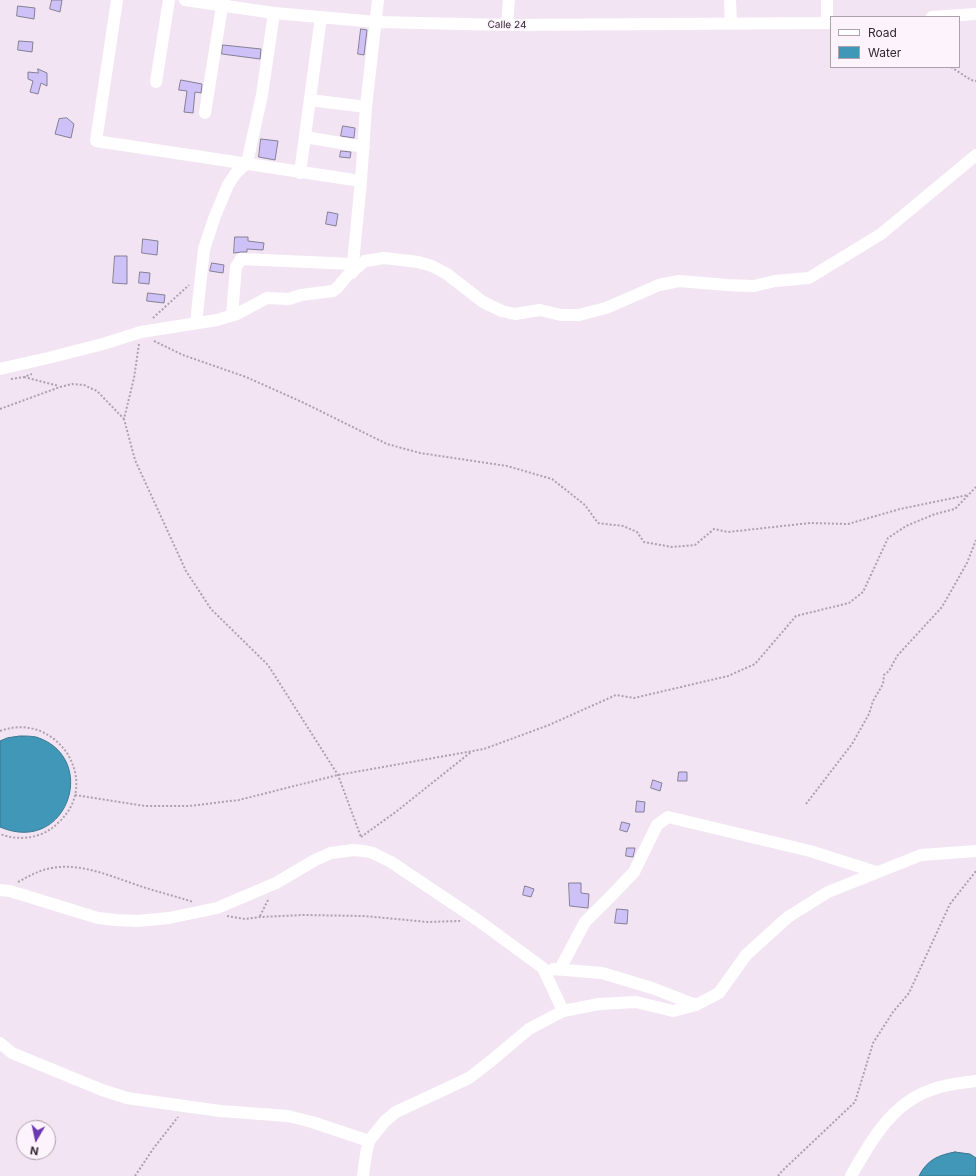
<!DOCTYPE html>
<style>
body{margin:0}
#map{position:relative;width:976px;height:1176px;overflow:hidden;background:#f3e4f4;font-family:Inter,sans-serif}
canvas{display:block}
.legend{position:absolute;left:830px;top:16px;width:130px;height:52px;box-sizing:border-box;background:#fdf3fd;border:1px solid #aba2ab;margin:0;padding:5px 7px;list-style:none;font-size:12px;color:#2f292f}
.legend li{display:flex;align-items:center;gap:8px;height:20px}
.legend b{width:20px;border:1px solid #aba2ab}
.north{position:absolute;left:16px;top:1120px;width:40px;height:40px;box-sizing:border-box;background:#fdf3fd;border:1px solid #aba2ab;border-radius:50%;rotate:189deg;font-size:11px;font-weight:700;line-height:16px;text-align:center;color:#2f292f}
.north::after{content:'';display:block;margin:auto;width:14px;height:18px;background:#6b39b1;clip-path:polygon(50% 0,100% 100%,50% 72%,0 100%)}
</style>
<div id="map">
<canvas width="976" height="1176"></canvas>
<ul class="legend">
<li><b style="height:5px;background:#fff"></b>Road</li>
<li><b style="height:11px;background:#4097b7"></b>Water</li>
</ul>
<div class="north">N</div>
</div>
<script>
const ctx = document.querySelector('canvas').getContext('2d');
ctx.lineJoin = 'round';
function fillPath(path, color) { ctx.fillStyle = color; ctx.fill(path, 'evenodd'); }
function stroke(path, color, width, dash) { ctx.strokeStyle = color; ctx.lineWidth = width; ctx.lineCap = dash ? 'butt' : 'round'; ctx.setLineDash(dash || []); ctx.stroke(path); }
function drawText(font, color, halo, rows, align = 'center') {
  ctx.font = font + ' Inter,sans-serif'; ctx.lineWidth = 3; ctx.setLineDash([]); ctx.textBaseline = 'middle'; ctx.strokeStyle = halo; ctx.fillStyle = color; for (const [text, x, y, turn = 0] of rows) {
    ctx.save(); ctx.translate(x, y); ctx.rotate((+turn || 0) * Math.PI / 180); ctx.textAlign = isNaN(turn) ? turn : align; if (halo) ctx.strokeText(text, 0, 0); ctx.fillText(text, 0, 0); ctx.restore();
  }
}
const water = new Path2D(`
 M 20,736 C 25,736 31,736 36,737 C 100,757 68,856 0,827 L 0,741 L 7,738 Z
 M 955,1152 L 970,1154 L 976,1158 L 976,1176 L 919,1176 C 927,1160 938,1155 955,1152 Z`);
fillPath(water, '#4097b7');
stroke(water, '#3b768e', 1);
const building = new Path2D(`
 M 52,0 L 62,0 L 60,12 L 50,9 Z
 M 18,6 L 35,8 L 34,19 L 17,16 Z
 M 361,29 L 367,30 L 364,55 L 358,54 Z
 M 19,41 L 33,42 L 32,52 L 18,50 Z
 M 223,45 L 261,49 L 260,59 L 222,54 Z
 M 38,69 L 47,73 L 47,86 L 41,83 L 38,94 L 30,92 L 33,81 L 28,79 L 28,72 L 38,73 Z
 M 181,80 L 202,84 L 201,93 L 195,92 L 193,113 L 184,112 L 187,91 L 179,90 Z
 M 67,118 L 74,124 L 71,138 L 55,134 L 59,119 Z
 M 343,126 L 355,128 L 354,138 L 341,136 Z
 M 261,139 L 278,141 L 275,160 L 259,157 Z
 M 341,151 L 351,152 L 350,158 L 340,157 Z
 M 328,212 L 338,214 L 336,226 L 326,224 Z
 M 235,237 L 248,237 L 248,241 L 264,243 L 263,250 L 247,249 L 247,252 L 241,252 L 234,253 Z
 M 143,239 L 158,241 L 157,255 L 142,253 Z
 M 115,256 L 127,256 L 127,284 L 113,283 Z
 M 212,263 L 224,265 L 223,273 L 210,271 Z
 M 140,272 L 150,273 L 149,284 L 139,283 Z
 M 148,293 L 165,295 L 164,303 L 147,301 Z
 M 679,772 L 687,772 L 687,781 L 678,781 Z
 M 653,780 L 662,783 L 660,791 L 651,788 Z
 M 637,801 L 645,802 L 644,812 L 636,812 Z
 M 622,822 L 630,824 L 627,832 L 620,830 Z
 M 627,848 L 635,848 L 633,857 L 626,856 Z
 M 569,883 L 581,883 L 581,893 L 589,894 L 588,908 L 570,906 Z
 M 525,886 L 534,889 L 531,897 L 523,895 Z
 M 617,909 L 628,910 L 627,924 L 615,923 Z`);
fillPath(building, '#cec1f8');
stroke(building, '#848092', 1);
stroke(new Path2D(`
 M 951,67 L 971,80 L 976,81
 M 153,318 L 189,285
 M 154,341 L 183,355 L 246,377 L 302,402 L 387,444 L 420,453 L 507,466 L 552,479 L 585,505 L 598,523 L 623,526 L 637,532 L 644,542 L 672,547 L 695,545 L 714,529 L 728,532 L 810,523 L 848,524 L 900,509 L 968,495
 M 139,344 L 134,378 L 124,419 L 135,460 L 186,571 L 211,609 L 268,665 L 338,775 L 361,837
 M 24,377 L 59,386
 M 11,379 L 24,377 L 32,374
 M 0,409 L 60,387 L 72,384 L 84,385 L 97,391 L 124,419
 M 0,731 C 56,710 103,781 59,822 C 53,828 47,832 39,835 C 26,839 13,839 0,834
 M 75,795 L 145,806 L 189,806 L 239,800 L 338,775 L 484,749 L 549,725 L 616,695 L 634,698 L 728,676 L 755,664 L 796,616 L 849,603 L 863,592 L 888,538 L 906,526 L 935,514 L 955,509 L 976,487
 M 806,804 L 852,744 L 869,714 L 873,701 L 883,684 L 884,675 L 889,671 L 897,656 L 942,607 L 967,563 L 976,540
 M 361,837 L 397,811 L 471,752
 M 18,882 C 29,876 39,870 52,868 C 83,862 117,879 146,888 C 162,893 178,897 193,902
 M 227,916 L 245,919 L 260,917 L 303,915 L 364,916 L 428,922 L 460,921
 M 260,916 L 269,898
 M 135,1176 L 153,1149 L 178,1117
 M 778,1176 L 782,1171 L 855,1102 L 873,1043 L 893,1012 L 909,993 L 950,904 L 976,871`), '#ada1ad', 2, [2, 2]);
stroke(new Path2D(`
 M 117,0 L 96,141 L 361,181
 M 185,0 L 274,13 L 376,22 L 507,25 L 831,23
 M 730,0 L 731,24
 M 932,17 L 976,14
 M 827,23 L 827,0
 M 507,25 L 509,0
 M 156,82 L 169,0
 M 310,100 L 366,107
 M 205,113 L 223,0
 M 305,137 L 364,147
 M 300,173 L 321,17
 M 352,273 L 361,181 L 366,107 L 378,0
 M 232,315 L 236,267 L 241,259 L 353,264
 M 196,323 L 204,249 L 215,216 L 228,185 L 236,173 L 247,163 L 262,95 L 274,13
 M 0,369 L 48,358 L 103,344 L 141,332 L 217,320 L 237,314 L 267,298 L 289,299 L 301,295 L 333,291 L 338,287 L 347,276 L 365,261 L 384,258 L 418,262 L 432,266 L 447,274 L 483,302 L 502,311 L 515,314 L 540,310 L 561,315 L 579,315 L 606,308 L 659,285 L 679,281 L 727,285 L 754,286 L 775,281 L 809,278 L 881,234 L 976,155
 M 0,890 L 10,891 L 98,918 L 116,920 L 137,921 L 169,918 L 217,908 L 276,883 L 315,860 L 331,853 L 353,850 L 364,851 L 373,853 L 391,862 L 479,921 L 543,968 L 563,1011
 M 553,969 L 602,973 L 652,988 L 696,1005
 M 560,969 L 585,922 L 611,896 L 634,872 L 657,825 L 668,817 L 810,851 L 876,872
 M 0,1043 L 12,1053 L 102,1090 L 127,1098 L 220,1111 L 288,1116 L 312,1122 L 369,1141
 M 363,1176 L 366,1154 L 369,1141 L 385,1121 L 396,1112 L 469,1078 L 491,1061 L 529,1029 L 563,1011 L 599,1004 L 636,1002 L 673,1011 L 696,1005 L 719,993 L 746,955 L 788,917 L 828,892 L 921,855 L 976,851
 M 851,1176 C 870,1142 892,1103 931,1090 C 945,1084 961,1083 976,1081`), '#fff', 12);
drawText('10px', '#2f292f', '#fdf3fd', [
 ["Calle 24",507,25,1]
]);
</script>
